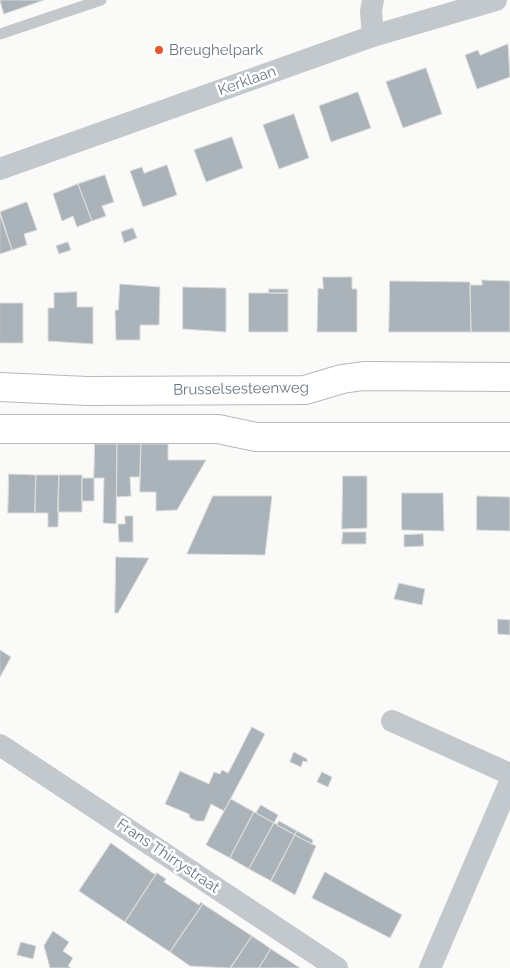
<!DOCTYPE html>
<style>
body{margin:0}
canvas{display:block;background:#fafaf8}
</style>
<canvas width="510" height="968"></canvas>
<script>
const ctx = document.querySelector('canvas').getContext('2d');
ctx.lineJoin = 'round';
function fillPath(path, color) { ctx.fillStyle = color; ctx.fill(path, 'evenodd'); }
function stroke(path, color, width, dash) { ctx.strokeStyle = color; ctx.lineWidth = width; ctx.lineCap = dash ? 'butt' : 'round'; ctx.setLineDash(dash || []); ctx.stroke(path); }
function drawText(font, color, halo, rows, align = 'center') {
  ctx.font = font + ' Raleway,sans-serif'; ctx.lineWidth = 5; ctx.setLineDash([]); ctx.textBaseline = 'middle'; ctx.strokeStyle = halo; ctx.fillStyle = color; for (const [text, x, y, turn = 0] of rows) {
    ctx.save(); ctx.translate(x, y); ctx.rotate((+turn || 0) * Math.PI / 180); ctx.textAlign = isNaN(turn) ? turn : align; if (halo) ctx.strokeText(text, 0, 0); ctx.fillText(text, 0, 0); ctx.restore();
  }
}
const building = new Path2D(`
 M 0,0 L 44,0 L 4,14 Z
 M 508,44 L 510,77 L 477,89 L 465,55 L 478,50 L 480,55 Z
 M 426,68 L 442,114 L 403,128 L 386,82 Z
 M 358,92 L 371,128 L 331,142 L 319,106 Z
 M 294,114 L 309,158 L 279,169 L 263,125 Z
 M 232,137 L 243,168 L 206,182 L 194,150 Z
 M 167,165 L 177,195 L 143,207 L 130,171 L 142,167 L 144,173 Z
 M 105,175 L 114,202 L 102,206 L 106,216 L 92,221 L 78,184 Z
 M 78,184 L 92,221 L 77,227 L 73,216 L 62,221 L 53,194 Z
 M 27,202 L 37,230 L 24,234 L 27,245 L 12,250 L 0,212 Z
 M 0,215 L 12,250 L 0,254 Z
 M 133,228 L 137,238 L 124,243 L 121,232 Z
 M 68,242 L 71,250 L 59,254 L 56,246 Z
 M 323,277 L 352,277 L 352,289 L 357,289 L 357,332 L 317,332 L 318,288 L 323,289 Z
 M 482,280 L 510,281 L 510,332 L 471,332 L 470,285 L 482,285 Z
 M 390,281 L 470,282 L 471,332 L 389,332 Z
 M 120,284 L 160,287 L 159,325 L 140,325 L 140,340 L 116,340 L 115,310 L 118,310 Z
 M 183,287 L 226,288 L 226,332 L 183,329 Z
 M 269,289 L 288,289 L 288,293 L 269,293 Z
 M 77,292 L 77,307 L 93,307 L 93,344 L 48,341 L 48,308 L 54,308 L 54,293 Z
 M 249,293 L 288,293 L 288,332 L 249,332 Z
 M 0,303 L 23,303 L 23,343 L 0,343 Z
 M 95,444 L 117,444 L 116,524 L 103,523 L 104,478 L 94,478 Z
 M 117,444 L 141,444 L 140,477 L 130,477 L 131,496 L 117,497 Z
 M 141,444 L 168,444 L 168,460 L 206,460 L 177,510 L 156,511 L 156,492 L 140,492 Z
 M 9,474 L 36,475 L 35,513 L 8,513 Z
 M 36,475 L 59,475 L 58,527 L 48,527 L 48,513 L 35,513 Z
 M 59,475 L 82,475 L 82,512 L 58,512 Z
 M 343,476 L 367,476 L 367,528 L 342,529 Z
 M 82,478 L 94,478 L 94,501 L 82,501 Z
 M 402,493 L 443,493 L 444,531 L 402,530 Z
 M 213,496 L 272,496 L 265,555 L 187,554 Z
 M 477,496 L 510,497 L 510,531 L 477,530 Z
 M 125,516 L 133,516 L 133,542 L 119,542 L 118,524 L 125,524 Z
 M 343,532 L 366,532 L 366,544 L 342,544 Z
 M 423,534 L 424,546 L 404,547 L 404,535 Z
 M 116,557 L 149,558 L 118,613 L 115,613 Z
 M 399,583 L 425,589 L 422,605 L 394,599 Z
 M 498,619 L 510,620 L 510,635 L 498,634 Z
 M 0,650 L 11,657 L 0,677 Z
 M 252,727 L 265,734 L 224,811 L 211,804 L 204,821 L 197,821 L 190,818 L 189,814 L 165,804 L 180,771 L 209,784 L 214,772 L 220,774 L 222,770 L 228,773 Z
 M 294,752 L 307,759 L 307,762 L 303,761 L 301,767 L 290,762 Z
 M 322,772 L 332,777 L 328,787 L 317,782 Z
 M 231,799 L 254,812 L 230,858 L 206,845 Z
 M 261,805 L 278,815 L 274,823 L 256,813 Z
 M 254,812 L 274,823 L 249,869 L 230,858 Z
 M 279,821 L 297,831 L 295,835 L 277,825 Z
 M 274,823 L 295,835 L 271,881 L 249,869 Z
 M 297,831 L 313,840 L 312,844 L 295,835 Z
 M 295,835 L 316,846 L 295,895 L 271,881 Z
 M 111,843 L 154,874 L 157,873 L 125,922 L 79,891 Z
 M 325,872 L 402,915 L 390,938 L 312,898 Z
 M 157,873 L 166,879 L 164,882 L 199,905 L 201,902 L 203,904 L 170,952 L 125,922 Z
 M 203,904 L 252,936 L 230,968 L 190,966 L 170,952 Z
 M 53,931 L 69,942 L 63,951 L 73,958 L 68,966 L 71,968 L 50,968 L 44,946 Z
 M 252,936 L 271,949 L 259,968 L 231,968 Z
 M 21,942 L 36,946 L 33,959 L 17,955 Z
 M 271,949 L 300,968 L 259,968 Z`);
fillPath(building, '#aab3b9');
stroke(building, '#dcdcda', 1);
const secondary = new Path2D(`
 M 0,387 L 87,391 L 305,390 L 342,379 L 364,376 L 510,377
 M 0,429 L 218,429 L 256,437 L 510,437`);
stroke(secondary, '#b3babf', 30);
stroke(new Path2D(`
 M 0,34 L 101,0`), '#c3c8cc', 11);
stroke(new Path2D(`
 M 373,36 L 371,11 L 373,0
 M 0,169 L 373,36 L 496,0
 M 392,721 L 510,774
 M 0,745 L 337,968
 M 430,968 L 510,782`), '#c3c8cc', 22);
stroke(secondary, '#fff', 28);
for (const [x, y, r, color] of [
 [159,50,5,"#e4572e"]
]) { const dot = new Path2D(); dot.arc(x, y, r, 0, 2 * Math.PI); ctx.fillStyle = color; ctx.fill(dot); stroke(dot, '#fff', 2); }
drawText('15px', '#657683', '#fff', [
 ["Breughelpark",169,50]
], 'left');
drawText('15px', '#657683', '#fff', [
 ["Kerklaan",247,81,-20],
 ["Brusselsesteenweg",241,389,-1],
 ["Frans Thirrystraat",168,856,34]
]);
</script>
